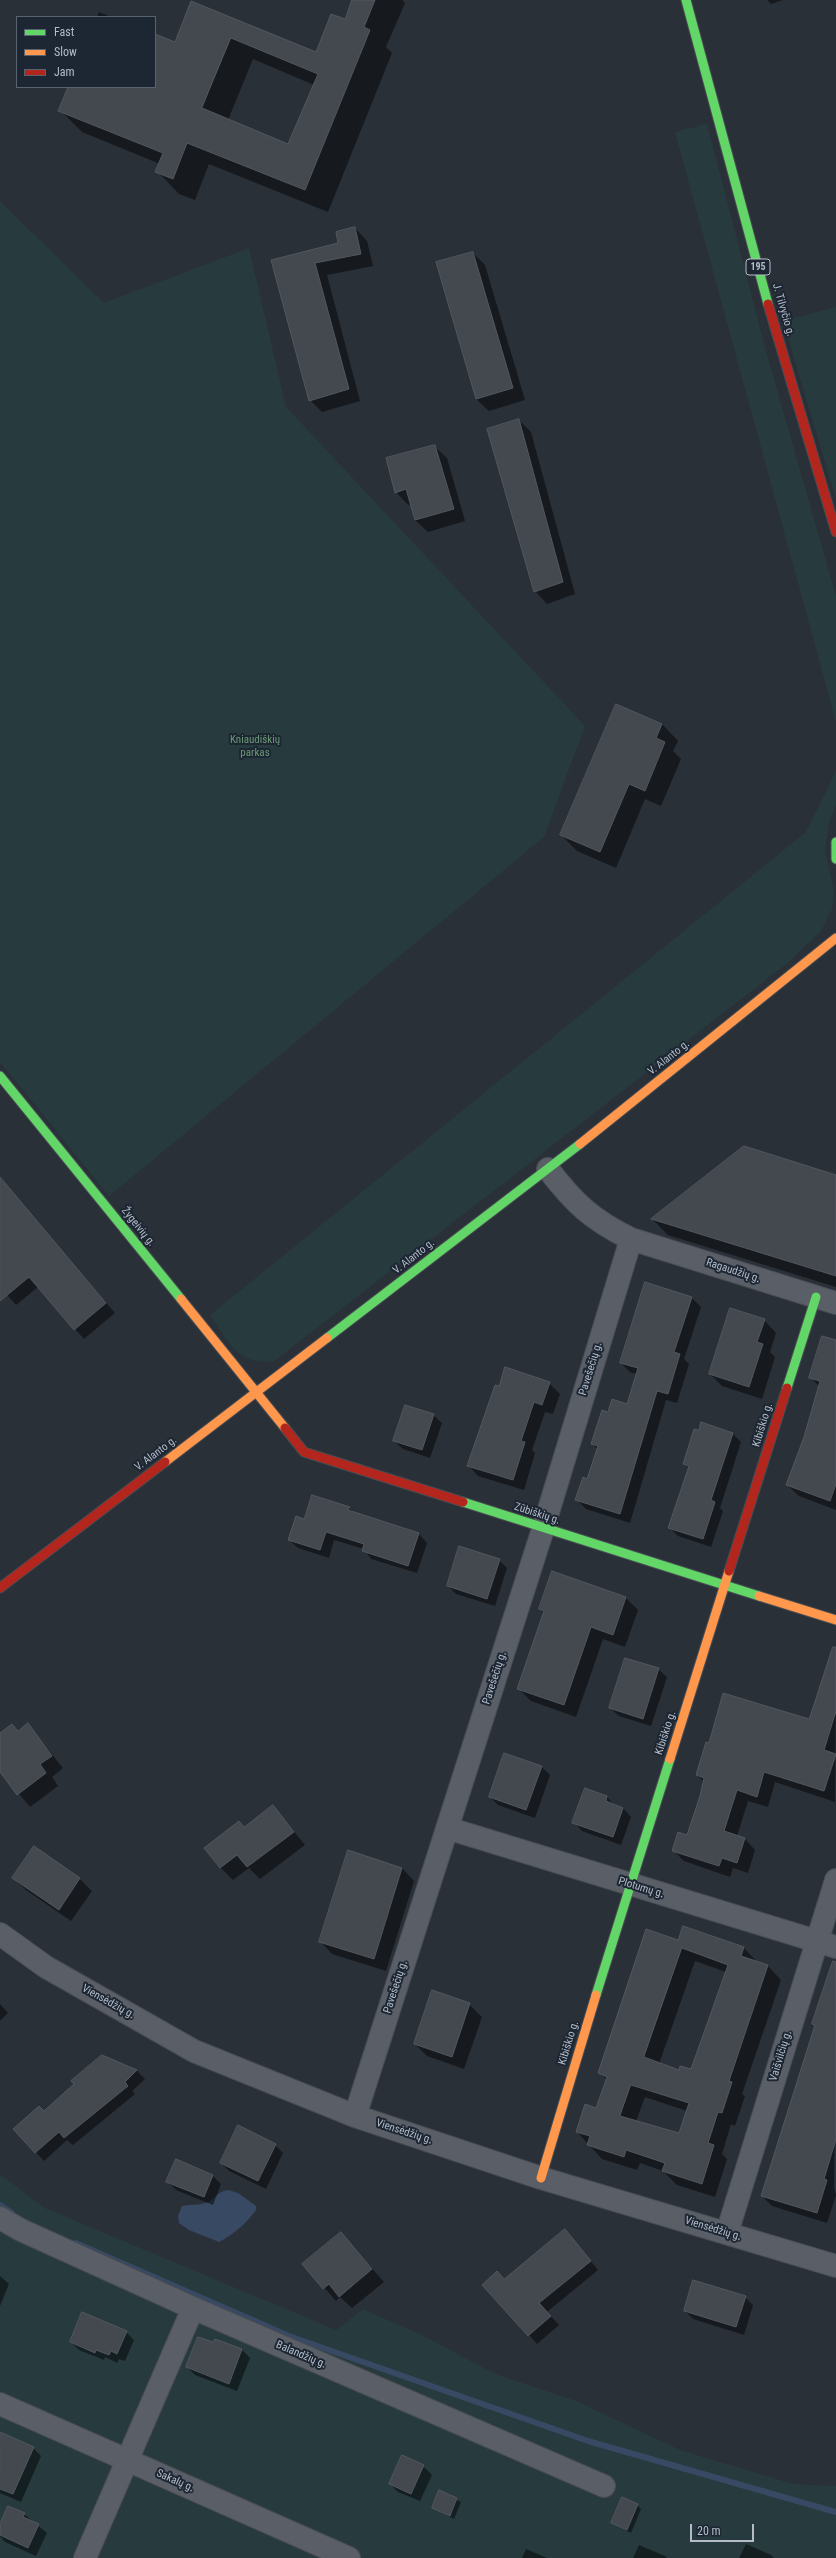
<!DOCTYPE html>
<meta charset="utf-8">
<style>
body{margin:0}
#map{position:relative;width:836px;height:2558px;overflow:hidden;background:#2a3038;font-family:"Roboto Condensed",sans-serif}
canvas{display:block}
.legend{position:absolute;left:16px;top:16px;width:140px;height:72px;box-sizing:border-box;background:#1d2633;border:1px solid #59626f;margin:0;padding:5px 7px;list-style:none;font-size:12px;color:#b4bcc9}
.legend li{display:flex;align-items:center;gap:8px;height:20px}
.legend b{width:20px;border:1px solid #59626f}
.scale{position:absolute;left:690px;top:2524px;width:64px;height:18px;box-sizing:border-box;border:2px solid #b4bcc9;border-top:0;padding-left:5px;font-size:12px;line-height:14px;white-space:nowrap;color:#b4bcc9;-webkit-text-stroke:3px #1d2633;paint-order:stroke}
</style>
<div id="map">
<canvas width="836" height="2558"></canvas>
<ul class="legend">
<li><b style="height:5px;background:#63d668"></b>Fast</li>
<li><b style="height:5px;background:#ff974d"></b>Slow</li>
<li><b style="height:5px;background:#b3261e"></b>Jam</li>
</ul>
<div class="scale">20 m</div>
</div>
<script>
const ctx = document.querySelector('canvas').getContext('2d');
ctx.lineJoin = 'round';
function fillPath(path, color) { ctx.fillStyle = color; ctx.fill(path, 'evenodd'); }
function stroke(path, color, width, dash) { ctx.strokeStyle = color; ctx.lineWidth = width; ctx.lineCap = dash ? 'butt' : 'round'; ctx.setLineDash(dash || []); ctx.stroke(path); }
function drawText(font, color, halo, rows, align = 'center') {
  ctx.font = font + ' "Roboto Condensed",sans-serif'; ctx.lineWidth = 4; ctx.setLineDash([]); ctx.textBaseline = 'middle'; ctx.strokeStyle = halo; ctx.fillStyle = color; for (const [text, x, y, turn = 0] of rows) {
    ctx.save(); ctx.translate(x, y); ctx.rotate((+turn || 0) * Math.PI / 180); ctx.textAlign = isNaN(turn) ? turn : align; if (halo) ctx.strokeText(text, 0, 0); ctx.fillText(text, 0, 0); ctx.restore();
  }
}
fillPath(new Path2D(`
 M 707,124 L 766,351 L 836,596 L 836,722 L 675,132 Z
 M 0,201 L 104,303 L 249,248 L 286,407 L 585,726 L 544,837 L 109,1196 L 0,1062 Z
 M 836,307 L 836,499 L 783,321 Z
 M 836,771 L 836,804 L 829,823 L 825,850 L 834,890 L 832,909 L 821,931 L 789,962 L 273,1362 C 233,1362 232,1345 210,1315 L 806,832 Z
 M 0,2174 L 45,2208 L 336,2330 L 363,2309 L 422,2335 L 495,2374 L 574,2400 L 680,2450 L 793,2484 L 836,2486 L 836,2558 L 0,2558 Z`), '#273a3e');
fillPath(new Path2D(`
 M 228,2190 L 238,2193 L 256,2206 L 256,2210 C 246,2224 234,2234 219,2242 L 189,2230 L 179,2223 L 178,2216 L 182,2206 C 190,2204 202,2206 210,2201 C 217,2196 218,2192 228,2190 Z`), '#384963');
fillPath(new Path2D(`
 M 354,0 L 402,0 L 405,3 L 386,47 L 392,53 L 328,212 L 209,164 L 195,200 L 179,194 L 157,171 L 160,164 L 82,132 L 60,110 L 69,87 L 155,87 L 155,35 L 175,43 L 192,3 L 316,53 L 345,21 ZM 253,59 L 314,85 L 289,145 L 228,120 Z
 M 767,0 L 783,0 L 771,4 Z
 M 99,12 L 111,17 L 97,17 Z
 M 355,228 L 367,241 L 373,266 L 327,275 L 360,401 L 322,412 L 310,400 L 272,261 L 339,243 Z
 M 473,253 L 485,265 L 525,400 L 489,411 L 476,399 Z
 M 519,420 L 531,432 L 575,594 L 547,604 L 535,591 Z
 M 434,446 L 447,458 L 465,521 L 428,532 L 415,520 L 411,504 L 408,505 L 396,492 Z
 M 617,705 L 662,724 L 678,741 L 673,751 L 681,759 L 661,806 L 645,799 L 616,868 L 577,851 L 561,835 Z
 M 836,1176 L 836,1287 L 668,1235 L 652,1219 Z
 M 1,1180 L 115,1313 L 84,1339 L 38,1287 L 16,1305 L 0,1287 Z
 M 691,1297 L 701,1307 L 684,1359 L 689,1364 L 677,1403 L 666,1400 L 630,1523 L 586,1509 L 576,1499 L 587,1480 L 598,1449 L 592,1444 L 608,1413 L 627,1405 L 637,1374 L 630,1372 L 621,1363 Z
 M 764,1320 L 776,1333 L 770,1352 L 775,1357 L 762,1399 L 722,1386 L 710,1374 Z
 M 836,1341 L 836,1510 L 799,1496 L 787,1485 L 805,1437 L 819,1386 L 810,1377 Z
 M 549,1383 L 560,1394 L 553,1414 L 545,1412 L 532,1450 L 535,1453 L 524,1490 L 478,1476 L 468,1465 L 500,1388 Z
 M 433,1415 L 442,1423 L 430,1458 L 403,1449 L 394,1441 Z
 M 702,1424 L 733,1434 L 741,1442 L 720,1508 L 723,1511 L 711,1547 L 678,1536 L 669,1527 L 689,1468 L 684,1464 Z
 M 349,1508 L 355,1514 L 419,1534 L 427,1543 L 417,1573 L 371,1559 L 364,1549 L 334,1540 L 329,1558 L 298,1548 L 289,1540 L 305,1520 Z
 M 499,1560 L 507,1568 L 495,1606 L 456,1594 L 448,1586 Z
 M 626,1598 L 638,1610 L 625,1647 L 603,1639 L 576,1717 L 531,1701 L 518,1688 L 544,1613 L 540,1609 Z
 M 836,1663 L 835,1802 L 775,1782 L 768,1807 L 748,1801 L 737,1836 L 745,1839 L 755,1850 L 748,1873 L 733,1868 L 730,1877 L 684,1861 L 673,1850 L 687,1836 L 701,1796 L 704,1782 L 697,1775 L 710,1744 L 809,1720 Z
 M 658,1669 L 667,1677 L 651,1726 L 619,1716 L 610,1708 Z
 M 28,1725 L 63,1768 L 52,1777 L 58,1786 L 30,1807 L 0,1771 L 0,1734 L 19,1732 Z
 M 541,1766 L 550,1775 L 535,1818 L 498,1805 L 490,1797 Z
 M 585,1789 L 607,1797 L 615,1806 L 623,1808 L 631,1817 L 621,1845 L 582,1831 L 574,1822 Z
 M 273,1806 L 305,1845 L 260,1879 L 249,1868 L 233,1880 L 220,1867 Z
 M 402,1868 L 414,1881 L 386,1971 L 332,1954 L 320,1941 Z
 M 13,1878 L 80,1879 L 92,1891 L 71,1921 L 26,1890 Z
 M 683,1927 L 744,1948 L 757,1962 L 768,1966 L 781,1980 L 742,2094 L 745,2096 L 735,2126 L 731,2124 L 722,2154 L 727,2159 L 715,2197 L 677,2185 L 663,2171 L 640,2163 L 637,2170 L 602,2159 L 577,2132 L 597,2109 L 607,2080 L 600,2073 L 678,1941 ZM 695,1961 L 726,1972 L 692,2070 L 680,2071 L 659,2064 ZM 645,2097 L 687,2111 L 680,2135 L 636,2121 Z
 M 836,1986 L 834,2188 L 836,2195 L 827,2223 L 772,2206 L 762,2196 L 816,2026 L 813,2023 Z
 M 0,2004 L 8,2013 L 0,2021 Z
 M 469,2004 L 482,2017 L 464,2069 L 427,2056 L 415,2044 Z
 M 102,2056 L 137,2071 L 145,2079 L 132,2091 L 135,2094 L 73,2145 L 67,2140 L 44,2161 L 15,2129 L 44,2112 L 76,2084 Z
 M 275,2145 L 283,2153 L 266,2189 L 229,2171 L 221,2163 Z
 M 177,2161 L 213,2176 L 221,2184 L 213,2205 L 176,2190 L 168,2182 Z
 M 341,2233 L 384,2282 L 352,2308 L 340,2297 L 336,2301 L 303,2264 Z
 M 573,2239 L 598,2270 L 547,2312 L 559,2325 L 537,2344 L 484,2285 L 504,2280 Z
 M 0,2276 L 9,2284 L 0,2306 Z
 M 745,2297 L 753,2305 L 744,2335 L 693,2319 L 685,2311 Z
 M 126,2332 L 134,2340 L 125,2361 L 119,2359 L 117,2363 L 105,2357 L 104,2360 L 79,2350 L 71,2342 Z
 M 215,2340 L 242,2350 L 250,2358 L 237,2391 L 195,2375 L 187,2367 Z
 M 0,2433 L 33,2448 L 41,2456 L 21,2502 L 0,2493 Z
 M 423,2466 L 432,2475 L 420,2501 L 398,2492 L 390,2484 Z
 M 439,2492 L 461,2502 L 454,2519 L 433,2508 Z
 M 637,2505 L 641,2509 L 631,2533 L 612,2523 Z
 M 24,2514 L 47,2533 L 36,2556 L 5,2542 L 0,2536 L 0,2527 Z
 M 746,2544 L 771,2555 L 774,2558 L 739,2558 Z
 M 639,2545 L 665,2556 L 667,2558 L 633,2558 Z
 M 526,2549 L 547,2558 L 522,2558 Z`), '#0007');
stroke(new Path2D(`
 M 0,2205 L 12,2213
 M 76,2243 L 289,2336 L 588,2441 L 836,2512`), '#384963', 6);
const building = new Path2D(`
 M 352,0 L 375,0 L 364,27 L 370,30 L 305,190 L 187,143 L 173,179 L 155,172 L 163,153 L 58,111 L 68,87 L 155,87 L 155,34 L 175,42 L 191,1 L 316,52 L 331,14 L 345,19 ZM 231,38 L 318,74 L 288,144 L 202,108 Z
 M 355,227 L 361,254 L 315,263 L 349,389 L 309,401 L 271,260 L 338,243 L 336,232 Z
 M 473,252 L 513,388 L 476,399 L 436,262 Z
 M 519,419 L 563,582 L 534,592 L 487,429 Z
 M 435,445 L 454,509 L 415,520 L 406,489 L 395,493 L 386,458 Z
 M 616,704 L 662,724 L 656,738 L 665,742 L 645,791 L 629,784 L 600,852 L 560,835 Z
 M 744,1146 L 836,1175 L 836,1276 L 651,1219 Z
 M 0,1177 L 106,1303 L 74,1330 L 29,1277 L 0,1301 Z
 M 645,1282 L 692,1297 L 674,1352 L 680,1354 L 668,1394 L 657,1391 L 620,1514 L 575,1500 L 583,1477 L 587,1479 L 598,1446 L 591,1444 L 602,1410 L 608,1412 L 612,1399 L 627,1404 L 638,1368 L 620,1363 Z
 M 730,1308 L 765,1319 L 757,1342 L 763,1344 L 749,1387 L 709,1374 Z
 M 822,1336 L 836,1340 L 836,1484 L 830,1501 L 786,1485 L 804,1437 L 820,1381 L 809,1378 Z
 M 505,1367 L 550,1382 L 542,1405 L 534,1402 L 521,1441 L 525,1442 L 513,1480 L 467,1466 L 495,1385 L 499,1386 Z
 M 405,1405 L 434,1414 L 422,1450 L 393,1441 Z
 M 701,1422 L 733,1433 L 711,1500 L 715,1502 L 703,1539 L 668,1528 L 689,1466 L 683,1464 L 694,1429 L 699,1430 Z
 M 312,1495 L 350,1507 L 348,1510 L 419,1533 L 408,1566 L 362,1551 L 364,1544 L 326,1532 L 320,1550 L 288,1540 L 296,1516 L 304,1519 Z
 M 459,1546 L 500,1559 L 487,1599 L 447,1586 Z
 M 552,1571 L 626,1597 L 613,1635 L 591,1627 L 564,1705 L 517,1689 L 544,1611 L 539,1609 Z
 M 833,1647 L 836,1647 L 836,1711 L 824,1750 L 836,1754 L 824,1791 L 764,1772 L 757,1797 L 737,1790 L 724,1831 L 745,1838 L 737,1863 L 722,1858 L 719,1866 L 672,1851 L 678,1832 L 687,1835 L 700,1796 L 704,1778 L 696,1775 L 706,1742 L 709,1743 L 723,1693 L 809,1719 Z
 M 625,1658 L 659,1668 L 643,1719 L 609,1708 Z
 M 28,1723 L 52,1756 L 40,1764 L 46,1773 L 17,1795 L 0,1772 L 0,1733 L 12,1724 L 18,1731 Z
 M 504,1753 L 542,1766 L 526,1810 L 489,1797 Z
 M 585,1788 L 607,1796 L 606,1801 L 623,1808 L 613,1837 L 572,1823 Z
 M 273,1805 L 294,1832 L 247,1867 L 237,1855 L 220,1868 L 204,1848 L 239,1821 L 244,1827 Z
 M 34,1846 L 80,1878 L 59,1910 L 12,1878 Z
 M 348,1850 L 402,1868 L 374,1959 L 319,1942 Z
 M 683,1926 L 744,1947 L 741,1956 L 768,1965 L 729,2081 L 732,2082 L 722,2113 L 718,2112 L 708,2143 L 714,2145 L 702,2184 L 662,2171 L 665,2163 L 626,2150 L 624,2157 L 587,2145 L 590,2136 L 576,2132 L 585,2104 L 596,2108 L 607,2077 L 598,2073 L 646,1929 L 678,1940 ZM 682,1948 L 728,1965 L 691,2069 L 680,2066 L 679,2070 L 644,2057 ZM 631,2085 L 689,2103 L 679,2133 L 620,2116 Z
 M 833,1961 L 836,1962 L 836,2139 L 824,2179 L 827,2180 L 817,2213 L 761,2196 L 815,2025 L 812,2024 Z
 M 432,1990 L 470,2003 L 452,2057 L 414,2044 Z
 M 102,2055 L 137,2070 L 125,2082 L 128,2086 L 64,2138 L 59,2132 L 35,2153 L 13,2129 L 39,2106 L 44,2111 L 74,2084 L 71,2081 Z
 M 238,2125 L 276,2144 L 258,2181 L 220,2163 Z
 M 176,2159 L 213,2175 L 204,2197 L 166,2182 Z
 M 565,2229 L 591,2261 L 539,2303 L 551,2316 L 528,2336 L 482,2285 L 497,2271 L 504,2279 Z
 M 341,2232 L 372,2269 L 339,2297 L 329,2284 L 323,2289 L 302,2264 Z
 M 693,2280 L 746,2296 L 736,2327 L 684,2311 Z
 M 82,2312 L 127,2331 L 117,2354 L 111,2351 L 109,2355 L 96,2350 L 95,2353 L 70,2342 Z
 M 198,2337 L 213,2342 L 215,2339 L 242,2349 L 229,2384 L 186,2367 Z
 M 0,2432 L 34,2447 L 13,2494 L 0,2489 Z
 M 402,2455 L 424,2465 L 411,2494 L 389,2484 Z
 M 439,2490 L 457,2498 L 450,2516 L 432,2508 Z
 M 622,2497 L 638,2504 L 627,2530 L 611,2523 Z
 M 8,2506 L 25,2513 L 23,2517 L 39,2524 L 28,2548 L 0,2535 L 0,2524 Z`);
fillPath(building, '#444950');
stroke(building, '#52575f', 1);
const street = new Path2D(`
 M 548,1169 C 574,1203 592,1220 631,1239 L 836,1303
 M 447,1828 L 836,1947
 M 0,1934 L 46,1967 L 194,2051 L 355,2116 L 541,2178 L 836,2266
 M 355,2116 L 543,1529 L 631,1239
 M 0,2218 L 21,2230 L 193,2308 L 604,2486
 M 727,2233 L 836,1880
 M 0,2404 L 349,2558
 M 85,2558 L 193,2308`);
const fast = new Path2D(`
 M 686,0 L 768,304
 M 836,842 L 836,859
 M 0,1076 L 181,1299
 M 327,1338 L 580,1144
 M 787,1388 L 816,1297
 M 463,1502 L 759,1596
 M 596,1995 L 670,1759`);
const slow = new Path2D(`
 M 580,1144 L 836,938
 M 181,1299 L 285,1428
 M 165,1462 L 327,1338
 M 759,1596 L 836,1620
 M 670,1759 L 729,1571
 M 541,2178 L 596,1995`);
const jam = new Path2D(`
 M 768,304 L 836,532
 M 285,1428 L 304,1452 L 463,1502
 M 729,1571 L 787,1388
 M 0,1588 L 165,1462`);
stroke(street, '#484c53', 24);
stroke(fast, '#484c53', 11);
stroke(slow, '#484c53', 11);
stroke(jam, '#484c53', 11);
stroke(street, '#5a5e66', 22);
stroke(fast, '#63d668', 9);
stroke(slow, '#ff974d', 9);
stroke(jam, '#b3261e', 9);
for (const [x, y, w] of [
 [758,267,24]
]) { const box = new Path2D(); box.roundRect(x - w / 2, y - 8, w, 16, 3); ctx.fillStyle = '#1d2633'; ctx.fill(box); stroke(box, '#b4bcc9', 1); }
drawText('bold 10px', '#b4bcc9', null, [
 ["195",758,267]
]);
drawText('11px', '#b4bcc9', '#1d2633', [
 ["J. Tilvyčio g.",783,310,74],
 ["V. Alanto g.",669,1058,-38],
 ["Žygeivių g.",138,1227,51],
 ["V. Alanto g.",414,1257,-38],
 ["Ragaudžių g.",733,1271,18],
 ["Pavešečių g.",591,1369,-73],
 ["Kibiškio g.",763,1425,-73],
 ["V. Alanto g.",156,1454,-37],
 ["Zūbiškių g.",537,1514,18],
 ["Pavešečių g.",495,1678,-72],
 ["Kibiškio g.",666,1733,-72],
 ["Plotumų g.",641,1888,17],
 ["Pavešečių g.",396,1987,-72],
 ["Viensėdžių g.",108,2002,29],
 ["Kibiškio g.",569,2043,-73],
 ["Vaišvilčių g.",781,2056,-73],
 ["Viensėdžių g.",404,2132,18],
 ["Viensėdžių g.",713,2229,17],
 ["Balandžių g.",301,2355,23],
 ["Sakalų g.",175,2481,24]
]);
drawText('11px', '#6b9a76', '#1d2633', [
 ["Kniaudiškių",255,740],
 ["parkas",255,753]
]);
</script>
